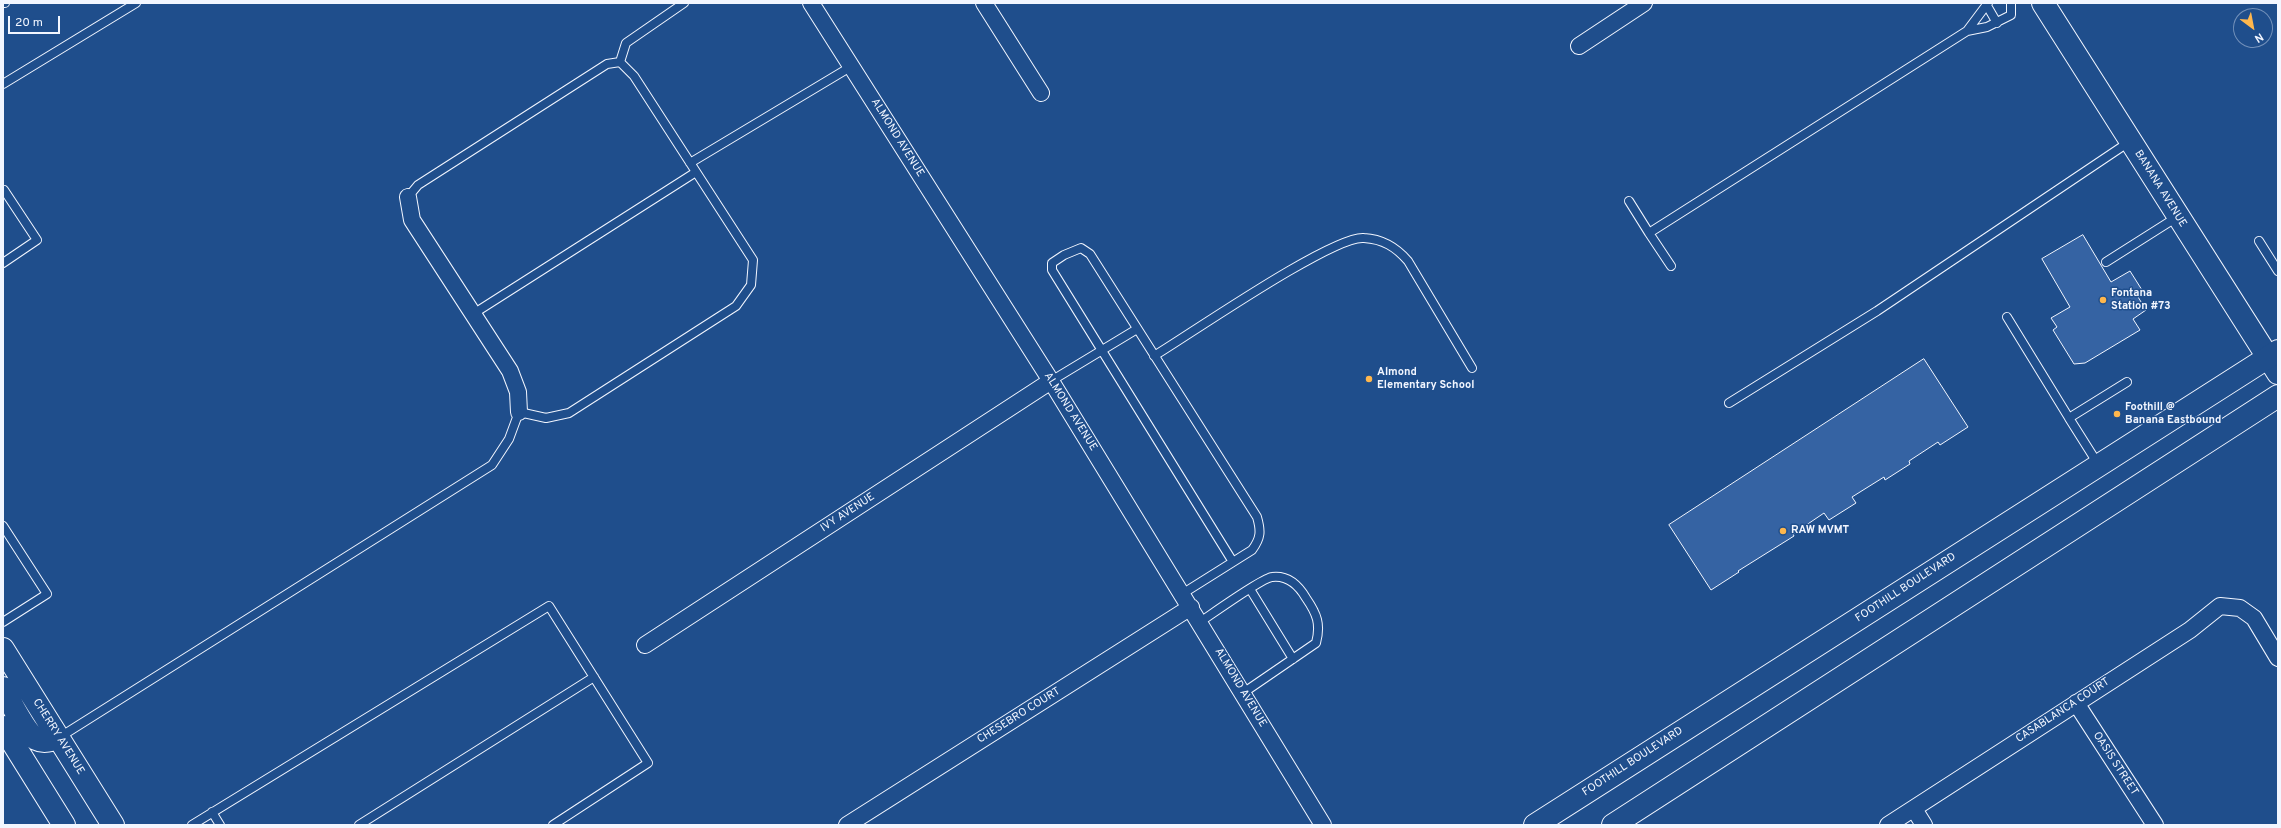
<!DOCTYPE html>
<style>
body{margin:0}
#map{position:relative;width:2281px;height:828px;overflow:hidden;background:#1f4e8c;font-family:Overpass,sans-serif}
canvas{display:block}
.frame{position:absolute;inset:0;border:4px solid #f2f6ff;pointer-events:none}
.north{position:absolute;left:2233px;top:8px;width:40px;height:40px;box-sizing:border-box;background:#1f4e8c;border:1px solid #7391ba;border-radius:50%;rotate:148deg;font-size:11px;font-weight:700;line-height:16px;text-align:center;color:#f2f6ff}
.north::after{content:'';display:block;margin:auto;width:14px;height:18px;background:#ffb74d;clip-path:polygon(50% 0,100% 100%,50% 72%,0 100%)}
.scale{position:absolute;left:8px;top:16px;width:52px;height:18px;box-sizing:border-box;border:2px solid #f2f6ff;border-top:0;padding-left:5px;font-size:12px;line-height:14px;white-space:nowrap;color:#f2f6ff;-webkit-text-stroke:3px #1f4e8c;paint-order:stroke}
</style>
<div id="map">
<canvas width="2281" height="828"></canvas>
<div class="frame"></div>
<div class="north">N</div>
<div class="scale">20 m</div>
</div>
<script>
const ctx = document.querySelector('canvas').getContext('2d');
ctx.lineJoin = 'round';
function fillPath(path, color) { ctx.fillStyle = color; ctx.fill(path, 'evenodd'); }
function stroke(path, color, width, dash) { ctx.strokeStyle = color; ctx.lineWidth = width; ctx.lineCap = dash ? 'butt' : 'round'; ctx.setLineDash(dash || []); ctx.stroke(path); }
function drawText(font, color, halo, rows, align = 'center') {
  ctx.font = font + ' Overpass,sans-serif'; ctx.lineWidth = 3; ctx.setLineDash([]); ctx.textBaseline = 'middle'; ctx.strokeStyle = halo; ctx.fillStyle = color; for (const [text, x, y, turn = 0] of rows) {
    ctx.save(); ctx.translate(x, y); ctx.rotate((+turn || 0) * Math.PI / 180); ctx.textAlign = isNaN(turn) ? turn : align; if (halo) ctx.strokeText(text, 0, 0); ctx.fillText(text, 0, 0); ctx.restore();
  }
}
const building = new Path2D(`
 M 2083,235 L 2111,282 L 2130,271 L 2142,290 L 2135,292 L 2146,310 L 2133,319 L 2140,330 L 2085,363 L 2074,364 L 2053,330 L 2057,327 L 2051,318 L 2070,307 L 2042,259 Z
 M 1924,359 L 1968,427 L 1940,445 L 1938,442 L 1909,461 L 1910,464 L 1885,480 L 1884,477 L 1852,497 L 1856,503 L 1829,520 L 1824,513 L 1793,534 L 1794,536 L 1738,571 L 1739,572 L 1711,590 L 1669,525 Z`);
fillPath(building, '#3563a3');
stroke(building, '#f2f6ff', 1);
const lane = new Path2D(`
 M 3,3 L 5,3
 M 1986,4 L 1997,23
 M 1967,31 L 1987,27 L 2011,15 L 2011,3
 M 620,62 L 626,43 L 684,3
 M 3,84 L 136,3
 M 690,163 L 852,66
 M 408,197 L 418,185 L 607,64 L 620,62
 M 1629,201 L 1649,233 L 1967,31 L 1988,3
 M 1649,233 L 1671,266
 M 2259,241 L 2278,271
 M 2106,262 L 2177,217
 M 3,263 L 37,240 L 4,190
 M 473,314 L 696,172
 M 2007,317 L 2069,418
 M 1154,356 C 1189,335 1333,235 1364,238 C 1383,239 1396,247 1408,261 L 1472,368
 M 1051,381 L 1137,329
 M 1729,403 L 1877,311 L 2129,142
 M 2098,464 L 2069,418 L 2127,382
 M 3,526 L 47,594 L 3,622
 M 1250,589 L 1293,659
 M 1182,594 L 1252,550 C 1261,538 1261,531 1257,517 L 1090,254 L 1081,248 L 1064,255 L 1052,263 L 1052,270 L 1233,562
 M 1200,622 C 1212,614 1262,578 1272,577 C 1288,575 1299,586 1306,598 C 1317,614 1321,624 1316,643 L 1243,693
 M 60,737 L 492,465 L 509,439 L 519,412 L 546,418 L 569,413 L 736,306 L 751,285 L 753,260 L 634,76 L 620,62
 M 212,812 L 220,825
 M 192,825 L 549,606 L 648,763 L 553,825
 M 359,825 L 594,677`);
const street = new Path2D(`
 M 811,3 L 1051,381 L 1323,825
 M 984,3 L 1041,93
 M 1579,46 L 1644,3
 M 408,197 L 412,220 L 510,371 L 518,392 L 519,412
 M 645,645 L 1051,381
 M 2076,703 L 2155,825
 M 1914,809 L 1924,825
 M 847,825 L 1191,607
 M 1888,825 L 2190,630 L 2220,606 L 2240,608 L 2254,618 L 2278,658`);
const secondary = new Path2D(`
 M 2043,3 L 2278,373`);
const primary = new Path2D(`
 M 3,649 L 113,825
 M 3,688 C 10,701 25,732 36,739 C 44,743 51,740 58,738
 M 3,727 L 64,825
 M 1535,825 L 2278,351
 M 1613,825 L 2278,396`);
stroke(lane, '#f2f6ff', 10);
stroke(street, '#f2f6ff', 18);
stroke(secondary, '#f2f6ff', 24);
stroke(primary, '#f2f6ff', 24);
stroke(lane, '#1f4e8c', 8);
stroke(street, '#1f4e8c', 16);
stroke(secondary, '#1f4e8c', 22);
stroke(primary, '#1f4e8c', 22);
for (const [x, y, r, color] of [
 [2103,300,4,"#ffb74d"],
 [1369,379,4,"#ffb74d"],
 [2117,414,4,"#ffb74d"],
 [1783,531,4,"#ffb74d"]
]) { const dot = new Path2D(); dot.arc(x, y, r, 0, 2 * Math.PI); ctx.fillStyle = color; ctx.fill(dot); stroke(dot, '#1f4e8c', 1.5); }
drawText('11px', '#f2f6ff', '#1f4e8c', [
 ["ALMOND AVENUE",897,138,58],
 ["BANANA AVENUE",2160,189,58],
 ["ALMOND AVENUE",1070,412,58],
 ["IVY AVENUE",848,513,-33],
 ["FOOTHILL BOULEVARD",1906,588,-33],
 ["ALMOND AVENUE",1240,688,59],
 ["CASABLANCA COURT",2063,711,-33],
 ["CHESEBRO COURT",1019,716,-32],
 ["CHERRY AVENUE",58,737,58],
 ["FOOTHILL BOULEVARD",1633,762,-33],
 ["OASIS STREET",2115,764,57]
]);
drawText('bold 11px', '#f2f6ff', '#1f4e8c', [
 ["Fontana",2111,294],
 ["Station #73",2111,307],
 ["Almond",1377,373],
 ["Elementary School",1377,386],
 ["Foothill @",2125,408],
 ["Banana Eastbound",2125,421],
 ["RAW MVMT",1791,531]
], 'left');
</script>
